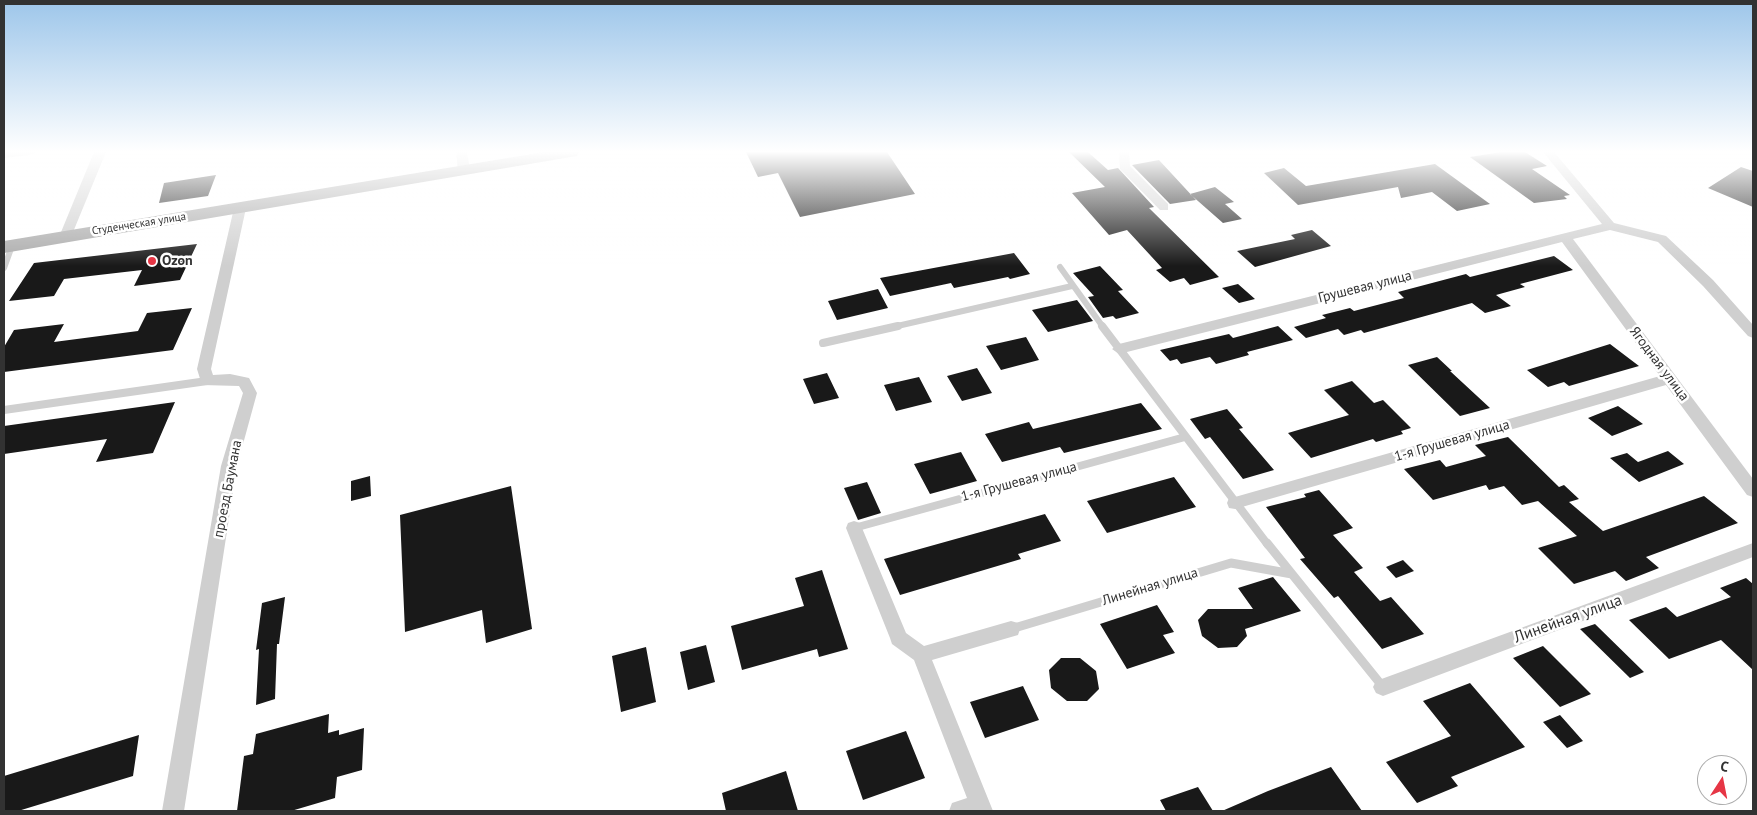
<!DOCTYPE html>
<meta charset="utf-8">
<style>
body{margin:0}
#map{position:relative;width:1757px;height:815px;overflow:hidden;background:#fff;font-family:"PT Sans",sans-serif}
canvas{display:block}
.frame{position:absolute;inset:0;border:5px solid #323232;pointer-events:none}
.north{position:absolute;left:1697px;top:755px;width:50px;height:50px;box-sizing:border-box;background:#fff;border:1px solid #adadad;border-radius:50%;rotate:11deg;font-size:14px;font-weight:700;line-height:20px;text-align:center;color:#323232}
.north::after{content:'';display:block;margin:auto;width:18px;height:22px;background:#e63645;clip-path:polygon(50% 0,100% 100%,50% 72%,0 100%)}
</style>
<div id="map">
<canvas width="1757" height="815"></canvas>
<div class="frame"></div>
<div class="north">С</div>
</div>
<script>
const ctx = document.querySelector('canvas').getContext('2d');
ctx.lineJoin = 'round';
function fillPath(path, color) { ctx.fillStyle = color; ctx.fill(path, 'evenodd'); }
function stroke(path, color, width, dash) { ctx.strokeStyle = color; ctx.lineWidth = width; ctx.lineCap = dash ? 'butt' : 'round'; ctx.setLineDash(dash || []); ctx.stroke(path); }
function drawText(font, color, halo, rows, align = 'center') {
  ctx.font = font + ' "PT Sans",sans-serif'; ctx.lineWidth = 5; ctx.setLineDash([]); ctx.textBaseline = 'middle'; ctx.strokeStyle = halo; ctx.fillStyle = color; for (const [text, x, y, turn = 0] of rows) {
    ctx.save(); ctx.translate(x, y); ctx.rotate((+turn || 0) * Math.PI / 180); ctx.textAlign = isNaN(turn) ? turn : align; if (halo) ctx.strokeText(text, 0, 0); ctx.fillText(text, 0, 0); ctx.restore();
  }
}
fillPath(new Path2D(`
 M 746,152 L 887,152 L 915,194 L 800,217 L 778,173 L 758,177 Z
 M 1069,152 L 1088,152 L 1108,170 L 1118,168 L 1154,207 L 1149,208 L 1219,277 L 1190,285 L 1184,278 L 1170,282 L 1156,270 L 1162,268 L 1127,230 L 1109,235 L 1072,193 L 1105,187 Z
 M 1501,152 L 1525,152 L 1547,166 L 1532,169 L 1570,195 L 1564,196 L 1567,199 L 1534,203 L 1470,157 Z
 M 1159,160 L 1196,200 L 1170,204 L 1132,165 Z
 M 1435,164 L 1490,204 L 1457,211 L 1432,192 L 1401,198 L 1398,187 L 1298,205 L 1264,173 L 1284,168 L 1306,186 Z
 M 1741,167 L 1753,171 L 1753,207 L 1708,188 Z
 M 216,175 L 208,196 L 159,203 L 164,183 Z
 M 1215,187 L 1234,202 L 1225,204 L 1242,219 L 1223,223 L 1190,194 Z
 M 1312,230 L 1331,246 L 1255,267 L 1237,251 L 1295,239 L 1291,235 Z
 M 197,244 L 180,280 L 134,286 L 142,270 L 64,279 L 54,296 L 9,301 L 34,263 Z
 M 1014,253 L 1030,274 L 1010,279 L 1008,277 L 954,288 L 951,283 L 890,296 L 880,278 Z
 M 1554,256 L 1573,270 L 1520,284 L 1525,287 L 1496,295 L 1511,306 L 1485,313 L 1472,303 L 1364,333 L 1361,330 L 1344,335 L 1338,329 L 1306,338 L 1294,327 L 1326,318 L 1322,315 L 1350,308 L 1354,311 L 1404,298 L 1398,292 L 1466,274 L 1470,277 Z
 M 1100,266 L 1123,290 L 1118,291 L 1139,313 L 1116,319 L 1113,316 L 1103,318 L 1088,297 L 1094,296 L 1073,273 Z
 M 1238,284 L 1255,299 L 1239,303 L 1222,288 Z
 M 878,289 L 888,308 L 837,320 L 828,301 Z
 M 1077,300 L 1093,321 L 1048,332 L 1032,310 Z
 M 192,308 L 173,350 L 4,372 L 4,347 L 14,330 L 64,324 L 54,342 L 138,331 L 147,313 Z
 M 1278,326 L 1293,340 L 1247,352 L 1249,355 L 1216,364 L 1210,357 L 1181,364 L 1177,359 L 1170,361 L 1160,350 L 1229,334 L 1233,338 Z
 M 1026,337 L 1039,360 L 1001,370 L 986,346 Z
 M 1610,344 L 1639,366 L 1569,386 L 1564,382 L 1548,387 L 1527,370 Z
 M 1437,357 L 1452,371 L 1450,371 L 1490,408 L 1460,416 L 1408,365 Z
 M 977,368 L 992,393 L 962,401 L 947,376 Z
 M 827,373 L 839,398 L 814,404 L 803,379 Z
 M 919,377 L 932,402 L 896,411 L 884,385 Z
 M 1352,381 L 1374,403 L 1383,400 L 1411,428 L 1401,431 L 1403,434 L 1376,442 L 1373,439 L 1311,458 L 1288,433 L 1349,415 L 1324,390 Z
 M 175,402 L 153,453 L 96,462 L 107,439 L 4,454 L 4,426 Z
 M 1141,403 L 1162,429 L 1064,453 L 1060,447 L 1002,462 L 985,434 L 1029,422 L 1033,429 Z
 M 1618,406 L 1643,424 L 1612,436 L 1588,418 Z
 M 1227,409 L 1243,428 L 1239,429 L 1274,470 L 1243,479 L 1210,437 L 1205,439 L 1190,419 Z
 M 1508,437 L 1559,487 L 1564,485 L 1579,499 L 1569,502 L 1603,531 L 1704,496 L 1738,523 L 1646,557 L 1659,568 L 1626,581 L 1615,571 L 1574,584 L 1538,548 L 1577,536 L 1538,501 L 1522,505 L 1504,486 L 1489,490 L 1486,485 L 1433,500 L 1404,469 L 1440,460 L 1446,467 L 1486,456 L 1475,445 Z
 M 1668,451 L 1684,464 L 1639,482 L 1610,458 L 1627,453 L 1638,462 Z
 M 961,452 L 977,481 L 930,494 L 914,464 Z
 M 370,476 L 371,496 L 351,501 L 351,481 Z
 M 1174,477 L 1196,507 L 1107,533 L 1087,501 Z
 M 867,482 L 881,513 L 858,520 L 844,488 Z
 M 511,486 L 532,629 L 486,643 L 482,610 L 405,632 L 400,515 Z
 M 1319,490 L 1353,528 L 1333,535 L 1363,568 L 1354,572 L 1380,601 L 1391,597 L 1424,634 L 1382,649 L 1338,596 L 1334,598 L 1300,559 L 1305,558 L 1266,507 L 1306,497 L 1304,494 Z
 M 1045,514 L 1061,541 L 1018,554 L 1021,559 L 900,595 L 884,559 Z
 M 1403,560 L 1414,571 L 1396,578 L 1386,567 Z
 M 822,570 L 848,649 L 819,657 L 817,649 L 742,670 L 731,626 L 804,606 L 795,578 Z
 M 1273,577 L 1301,611 L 1245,629 L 1247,636 L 1237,647 L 1218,648 L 1202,636 L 1198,620 L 1208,609 L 1253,609 L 1238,588 Z
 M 1746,578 L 1753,584 L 1753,670 L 1721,640 L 1669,659 L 1629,620 L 1666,607 L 1677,617 L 1731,597 L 1720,588 Z
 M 285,597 L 279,644 L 277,644 L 275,699 L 256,705 L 259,649 L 256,650 L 262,603 Z
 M 1157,605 L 1174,632 L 1163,635 L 1175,653 L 1127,669 L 1100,624 Z
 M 1595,624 L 1644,672 L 1630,678 L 1580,629 Z
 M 706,645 L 715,682 L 688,690 L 680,652 Z
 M 1543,646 L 1591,694 L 1560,707 L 1513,658 Z
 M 646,647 L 656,702 L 621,712 L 612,656 Z
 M 1061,658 L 1080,658 L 1096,671 L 1099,689 L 1087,701 L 1067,701 L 1051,688 L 1049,670 Z
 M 1470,683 L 1525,747 L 1451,777 L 1458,786 L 1417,803 L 1386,762 L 1451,736 L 1423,701 Z
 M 1023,686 L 1039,720 L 985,738 L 970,702 Z
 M 329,714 L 328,733 L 339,730 L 339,735 L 364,728 L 362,770 L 337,777 L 335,798 L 291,811 L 237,811 L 244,756 L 253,754 L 256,734 Z
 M 1560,715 L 1583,741 L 1567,748 L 1543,722 Z
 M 906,731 L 925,778 L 863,800 L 846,751 Z
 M 139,735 L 133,776 L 18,811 L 4,811 L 4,776 Z
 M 1331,767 L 1362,811 L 1222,811 L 1268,791 Z
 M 786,771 L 798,811 L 726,811 L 722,793 Z
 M 1198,787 L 1213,811 L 1166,811 L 1160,800 Z`), '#191919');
stroke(new Path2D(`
 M 1060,267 L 1103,327
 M 4,268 L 12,246
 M 893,327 L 1072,286`), '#cfcfcf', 6);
stroke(new Path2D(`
 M 1102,326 L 1268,545
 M 823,343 L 898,326
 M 4,410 L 207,381
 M 854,528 L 1185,437`), '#cfcfcf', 8);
stroke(new Path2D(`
 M 1267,543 L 1383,687
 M 1011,629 L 1231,563 L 1292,574`), '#cfcfcf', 9);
fillPath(new Path2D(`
 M 4,152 L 36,152 L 30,155 L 4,158 Z
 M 94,152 L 106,152 L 71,237 L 69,240 L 61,240 L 59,237 Z
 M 456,152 L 467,152 L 470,170 L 468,172 L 460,172 L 458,170 Z
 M 1119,152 L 1129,152 L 1130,166 L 1168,204 L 1168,210 L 1160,210 L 1120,169 Z
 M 1543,152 L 1554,152 L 1614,223 L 1666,236 L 1713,280 L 1753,325 L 1753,338 L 1748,336 L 1703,286 L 1658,242 L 1610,230 L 1573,239 L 1753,479 L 1753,497 L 1747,495 L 1666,385 L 1235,509 L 1229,508 L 1227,503 L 1229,498 L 1235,497 L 1660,376 L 1562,242 L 1119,354 L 1112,349 L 1119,344 L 1602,224 Z
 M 240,204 L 246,208 L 211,369 L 213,375 L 230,374 L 249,378 L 257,393 L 237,466 L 184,811 L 162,811 L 221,466 L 243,393 L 239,386 L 202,385 L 197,369 L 234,208 Z
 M 854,521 L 860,523 L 862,528 L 906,633 L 924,646 L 1011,621 L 1018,623 L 1020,629 L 1018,635 L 932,660 L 993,811 L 949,811 L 952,803 L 967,798 L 914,660 L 892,644 L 890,638 L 846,528 L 848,523 Z
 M 1753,543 L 1753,557 L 1383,696 L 1376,693 L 1373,687 L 1376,681 Z`), '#cfcfcf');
fillPath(new Path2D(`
 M 544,152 L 579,152 L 577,156 L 571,157 L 4,253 L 4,241 Z`), '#aaa');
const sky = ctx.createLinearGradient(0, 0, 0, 266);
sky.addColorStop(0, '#9dc6ea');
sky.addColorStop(0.57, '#fff');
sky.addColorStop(1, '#ffffff00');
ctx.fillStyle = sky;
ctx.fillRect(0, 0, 1757, 266);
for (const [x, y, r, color] of [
 [152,261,5,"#e63645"]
]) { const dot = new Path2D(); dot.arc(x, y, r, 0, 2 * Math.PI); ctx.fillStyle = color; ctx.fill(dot); stroke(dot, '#fff', 2); }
drawText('11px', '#323232', '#fff', [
 ["Студенческая улица",139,224,-9]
]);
drawText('bold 14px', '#323232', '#fff', [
 ["Ozon",162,261]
], 'left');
drawText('14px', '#323232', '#fff', [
 ["Грушевая улица",1365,287,-14],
 ["Ягодная улица",1659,364,53],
 ["1-я Грушевая улица",1452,441,-16],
 ["1-я Грушевая улица",1019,482,-15],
 ["проезд Баумана",228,489,-79],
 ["Линейная улица",1150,587,-17]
]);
drawText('16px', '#323232', '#fff', [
 ["Линейная улица",1568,619,-20]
]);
</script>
